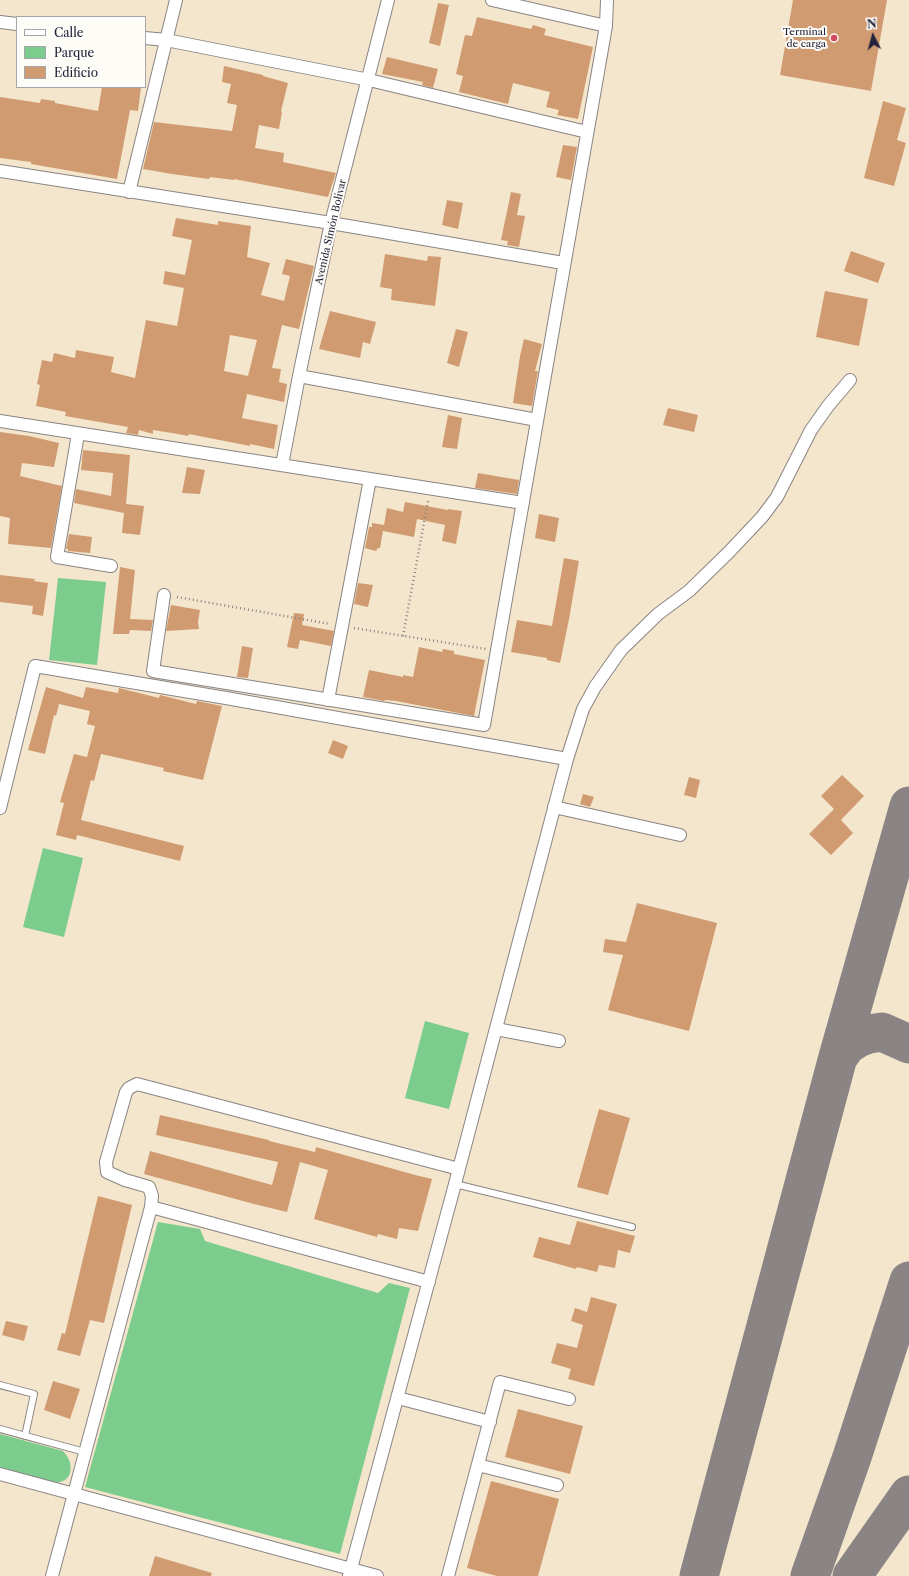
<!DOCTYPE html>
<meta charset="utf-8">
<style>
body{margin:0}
#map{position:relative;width:909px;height:1576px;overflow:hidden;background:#f3e6cc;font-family:"Libre Caslon Text",serif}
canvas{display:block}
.legend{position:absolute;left:16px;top:16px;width:130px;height:72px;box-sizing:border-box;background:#fdfcf7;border:1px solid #a5a5ac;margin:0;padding:5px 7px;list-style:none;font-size:12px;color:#22223b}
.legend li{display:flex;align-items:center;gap:8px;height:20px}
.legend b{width:20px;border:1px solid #a5a5ac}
.north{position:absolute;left:853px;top:16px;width:40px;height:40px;-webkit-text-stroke:3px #fdfcf7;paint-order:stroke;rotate:354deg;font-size:11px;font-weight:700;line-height:16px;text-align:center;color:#22223b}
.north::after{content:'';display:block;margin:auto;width:14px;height:18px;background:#22223b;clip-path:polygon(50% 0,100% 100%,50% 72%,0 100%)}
</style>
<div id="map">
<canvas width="909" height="1576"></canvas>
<ul class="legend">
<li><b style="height:5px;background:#fff"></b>Calle</li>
<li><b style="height:11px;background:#7bcc8d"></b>Parque</li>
<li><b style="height:11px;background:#d19b72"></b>Edificio</li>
</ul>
<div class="north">N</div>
</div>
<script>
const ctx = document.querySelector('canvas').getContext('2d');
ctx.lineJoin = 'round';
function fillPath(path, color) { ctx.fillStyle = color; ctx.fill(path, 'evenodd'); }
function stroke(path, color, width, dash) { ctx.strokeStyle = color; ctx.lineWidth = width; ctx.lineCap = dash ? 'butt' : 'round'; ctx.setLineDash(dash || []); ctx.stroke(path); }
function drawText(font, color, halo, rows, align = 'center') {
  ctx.font = font + ' "Libre Caslon Text",serif'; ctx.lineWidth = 4; ctx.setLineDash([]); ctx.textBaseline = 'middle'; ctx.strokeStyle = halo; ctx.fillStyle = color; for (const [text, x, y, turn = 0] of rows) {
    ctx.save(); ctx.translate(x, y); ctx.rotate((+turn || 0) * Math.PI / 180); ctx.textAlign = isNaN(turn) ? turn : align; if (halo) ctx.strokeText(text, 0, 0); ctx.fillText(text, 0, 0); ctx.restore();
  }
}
fillPath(new Path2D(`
 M 58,578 L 106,582 L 97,665 L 49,660 Z
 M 43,848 L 83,858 L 64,937 L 23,927 Z
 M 425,1021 L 469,1033 L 449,1109 L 405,1098 Z
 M 158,1222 L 200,1229 L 205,1241 L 378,1293 L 389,1283 L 410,1288 L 340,1554 L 85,1487 Z
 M 0,1434 L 63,1451 C 69,1458 72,1463 70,1473 C 68,1480 62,1482 55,1483 C 46,1484 11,1472 0,1468 Z`), '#7bcc8d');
stroke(new Path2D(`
 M 838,1057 L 847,1045 L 858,1038 L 869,1034 L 882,1032 L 909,1044
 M 699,1576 L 838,1057 L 909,806
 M 810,1576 L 852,1457 L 909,1281
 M 852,1576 L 909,1495`), '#8a8484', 39);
fillPath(new Path2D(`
 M 793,0 L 887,0 L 871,91 L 780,75 Z
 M 438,3 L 449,5 L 440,46 L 429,43 Z
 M 477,17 L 531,29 L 533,25 L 546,29 L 544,35 L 593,47 L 578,119 L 557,115 L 559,110 L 546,107 L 550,92 L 513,83 L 508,104 L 459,92 L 463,76 L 456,74 L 465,35 L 472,36 Z
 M 387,57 L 438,69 L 433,88 L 422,85 L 423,82 L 382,74 Z
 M 224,66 L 263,75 L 263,76 L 288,83 L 281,111 L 282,112 L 279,129 L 259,125 L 255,148 L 284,153 L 283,162 L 336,173 L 328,197 L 234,179 L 234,180 L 210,177 L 209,179 L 172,174 L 143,169 L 154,122 L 232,131 L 237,105 L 227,103 L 231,84 L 222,82 Z
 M 102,87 L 141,87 L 138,111 L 130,110 L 117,179 L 31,164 L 31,162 L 0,158 L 0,97 L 40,103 L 41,99 L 55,101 L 55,103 L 98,111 Z
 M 883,101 L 906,108 L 897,140 L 906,143 L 894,186 L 864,178 Z
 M 563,145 L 577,147 L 571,180 L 556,177 Z
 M 511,192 L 521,194 L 517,215 L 525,216 L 519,247 L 507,245 L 508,241 L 501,240 Z
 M 447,200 L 463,203 L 458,229 L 442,225 Z
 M 176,218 L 218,225 L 218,221 L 251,226 L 247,257 L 270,263 L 261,295 L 284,301 L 290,276 L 282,274 L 286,259 L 314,266 L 299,329 L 282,325 L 272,368 L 281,369 L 279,382 L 287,384 L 284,402 L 247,394 L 242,418 L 278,425 L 274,449 L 250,444 L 250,446 L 189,434 L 188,436 L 178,434 L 153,430 L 153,434 L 139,430 L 138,435 L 126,433 L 128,427 L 65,416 L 66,412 L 36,406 L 40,385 L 37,384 L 42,360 L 52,362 L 54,353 L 75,358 L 76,350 L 114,357 L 111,372 L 135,378 L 146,320 L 177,326 L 184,288 L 163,284 L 165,271 L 185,275 L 192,240 L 172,236 ZM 230,335 L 257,340 L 248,376 L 224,371 Z
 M 851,251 L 885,263 L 878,283 L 844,271 Z
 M 385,254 L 427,261 L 428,256 L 441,257 L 435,306 L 391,300 L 392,289 L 380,287 Z
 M 825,291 L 868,299 L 859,346 L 816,337 Z
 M 330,311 L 376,322 L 370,344 L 363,342 L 360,358 L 319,349 Z
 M 456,329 L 468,332 L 459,367 L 447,363 Z
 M 524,339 L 542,344 L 535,371 L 538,371 L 532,406 L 513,403 L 520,356 Z
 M 668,408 L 698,415 L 694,432 L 663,425 Z
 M 448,415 L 462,418 L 457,449 L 442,447 Z
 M 0,432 L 29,436 L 59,443 L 54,467 L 22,463 L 20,476 L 62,486 L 51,548 L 8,544 L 10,518 L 0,516 Z
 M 83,450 L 130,455 L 126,504 L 144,506 L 140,535 L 122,533 L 124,513 L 74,503 L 76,489 L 111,496 L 113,473 L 81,470 Z
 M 187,467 L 205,470 L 200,494 L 182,493 Z
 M 478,473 L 519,480 L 517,494 L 475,488 Z
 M 405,502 L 448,510 L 448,509 L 462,511 L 456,544 L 442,541 L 445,525 L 417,519 L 414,537 L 383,531 L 380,548 L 378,548 L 376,551 L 365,548 L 369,527 L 372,527 L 372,523 L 384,525 L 387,508 L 403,512 Z
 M 539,514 L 559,518 L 555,542 L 535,538 Z
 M 69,534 L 92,537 L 90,553 L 68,551 L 68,549 L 66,549 Z
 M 564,558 L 579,561 L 569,619 L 560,663 L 547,660 L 547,658 L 511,652 L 517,620 L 552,626 Z
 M 120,567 L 135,570 L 130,619 L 153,620 L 151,631 L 130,630 L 129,634 L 113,634 Z
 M 0,575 L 35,579 L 34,581 L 48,583 L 43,616 L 32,614 L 33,606 L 0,602 Z
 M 358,583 L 373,585 L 368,607 L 354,604 Z
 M 171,605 L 200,610 L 198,622 L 199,629 L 166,631 Z
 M 294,613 L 304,614 L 302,625 L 334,631 L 331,646 L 300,640 L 298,649 L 287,647 Z
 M 242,646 L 253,648 L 248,678 L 237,677 Z
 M 419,647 L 442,652 L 443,649 L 454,651 L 454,654 L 485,660 L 474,716 L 396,701 L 385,700 L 384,701 L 363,697 L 369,670 L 403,677 L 403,675 L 413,677 Z
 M 46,687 L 83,698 L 86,687 L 118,693 L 119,688 L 159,698 L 160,695 L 196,704 L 197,701 L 222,706 L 203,780 L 163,771 L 164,768 L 101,754 L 94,781 L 91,780 L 81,820 L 184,846 L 180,861 L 77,835 L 76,840 L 56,835 L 64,803 L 60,802 L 74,754 L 87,757 L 95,726 L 87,724 L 90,711 L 59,704 L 56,716 L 54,715 L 45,754 L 28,750 Z
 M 333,740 L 348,746 L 343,759 L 328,753 Z
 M 842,775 L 864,796 L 841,820 L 853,833 L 831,855 L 809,834 L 834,809 L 821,796 Z
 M 689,777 L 700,780 L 696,798 L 684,795 Z
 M 583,794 L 594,797 L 590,807 L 580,804 Z
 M 637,903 L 717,923 L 689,1031 L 608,1010 L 623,955 L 603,952 L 605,939 L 626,942 Z
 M 599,1109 L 630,1118 L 608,1195 L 577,1187 Z
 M 160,1115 L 269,1140 L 269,1141 L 315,1152 L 316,1147 L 415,1175 L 432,1179 L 418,1231 L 399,1228 L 397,1239 L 378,1234 L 377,1237 L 314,1219 L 328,1170 L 300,1162 L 287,1212 L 254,1204 L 144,1174 L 150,1151 L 272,1185 L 278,1162 L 156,1135 Z
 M 98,1196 L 132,1205 L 104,1323 L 90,1320 L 80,1356 L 57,1350 L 62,1333 L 65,1334 Z
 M 577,1221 L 635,1236 L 630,1253 L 618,1250 L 615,1268 L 599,1265 L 597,1272 L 577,1267 L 576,1269 L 533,1257 L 539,1237 L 570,1245 Z
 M 591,1297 L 617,1304 L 594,1386 L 568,1379 L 571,1369 L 551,1363 L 557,1343 L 577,1348 L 583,1325 L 571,1321 L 575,1308 L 587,1312 Z
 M 6,1321 L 28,1326 L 24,1341 L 2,1335 Z
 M 53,1381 L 80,1389 L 70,1419 L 44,1410 Z
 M 518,1409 L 583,1426 L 570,1474 L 505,1457 Z
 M 491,1481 L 559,1499 L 538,1576 L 497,1576 L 467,1568 Z
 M 155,1556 L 212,1573 L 211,1576 L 149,1576 Z`), '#d19b72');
const service = new Path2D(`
 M 455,1184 L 632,1227
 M 0,1385 L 34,1394 L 25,1436
 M 0,1429 L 85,1452`);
const minor = new Path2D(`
 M 492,0 L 606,26
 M 0,22 L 17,24
 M 145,38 L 166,40 L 369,80 L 587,132
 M 0,171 L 331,223 L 563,263
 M 129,192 L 176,0
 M 299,376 L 537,420
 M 0,421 L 523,503
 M 78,434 L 57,557 L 111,566
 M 282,465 L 299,376 L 331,223 L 388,0
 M 164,595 L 153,671 L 484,725 L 606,26 L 607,0
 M 328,700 L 370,479
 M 554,807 L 680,835
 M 0,808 L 35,666 L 226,698 L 567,759
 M 496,1029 L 559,1041
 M 151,1207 L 429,1282
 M 398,1398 L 490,1422
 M 478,1465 L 557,1485
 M 0,1474 L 377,1576
 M 52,1576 L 151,1207 L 152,1196 L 149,1187 L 125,1180 L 107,1172 L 106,1162 L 126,1092 L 129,1088 L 137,1084 L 459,1169
 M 349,1576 L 455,1184 L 567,759 L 583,709 L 595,687 L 621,650 L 658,614 L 689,591 L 729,552 L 762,517 L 777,497 L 811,430 L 828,406 L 850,380
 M 448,1576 L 500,1382 L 569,1399`);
stroke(service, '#8a8484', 8);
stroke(minor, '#8a8484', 14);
stroke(new Path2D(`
 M 177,597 L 330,624
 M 354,628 L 486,649
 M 403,636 L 428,501`), '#8a8484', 2.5, [1, 3]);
stroke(service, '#fff', 6);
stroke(minor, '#fff', 12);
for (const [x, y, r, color] of [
 [834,38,4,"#d1495b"]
]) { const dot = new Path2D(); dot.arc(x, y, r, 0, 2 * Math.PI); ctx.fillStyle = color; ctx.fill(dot); stroke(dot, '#fdfcf7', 1.5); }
drawText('10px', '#22223b', '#fdfcf7', [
 ["Terminal",826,32],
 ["de carga",826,44]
], 'right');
drawText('10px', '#22223b', '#fdfcf7', [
 ["Avenida Simón Bolívar",331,232,-77]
]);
</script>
